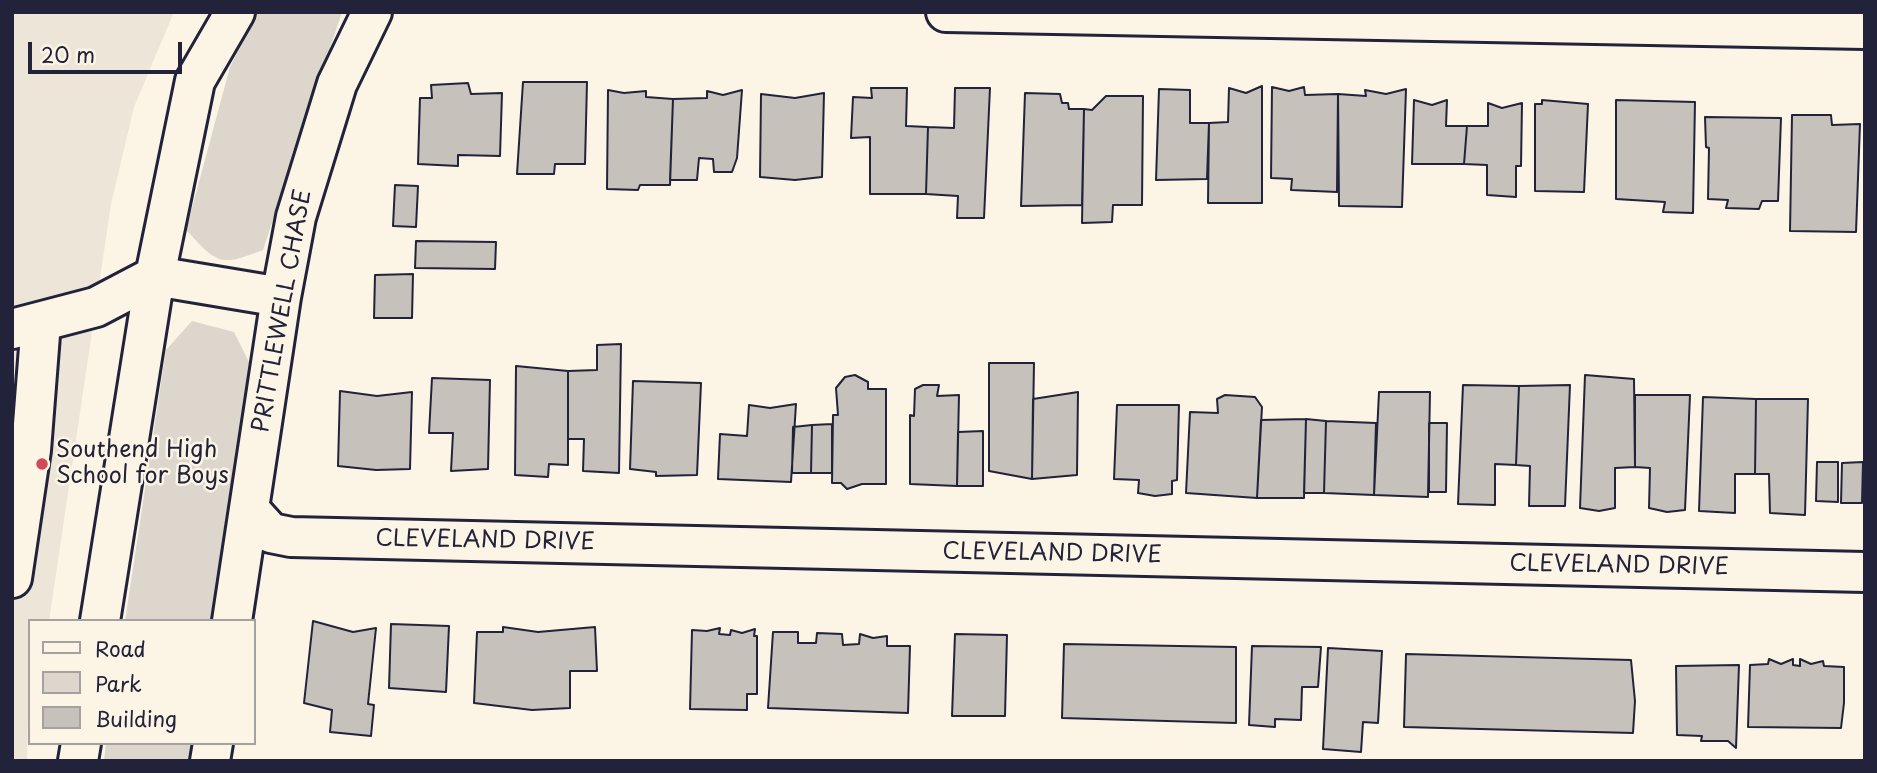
<!DOCTYPE html>
<style>
body{margin:0}
#map{position:relative;width:1877px;height:773px;overflow:hidden;background:#fcf5e5;font-family:"Playpen Sans",sans-serif}
canvas{display:block}
.frame{position:absolute;inset:0;border:14px solid #22223b;pointer-events:none}
.legend{position:absolute;left:28px;top:619px;width:228px;height:126px;box-sizing:border-box;background:#fcf5e5;border:2px solid #a5a1a1;margin:0;padding:9px 12px;list-style:none;font-size:21px;color:#22223b}
.legend li{display:flex;align-items:center;gap:14px;height:35px}
.legend b{width:35px;border:2px solid #a5a1a1}
.scale{position:absolute;left:28px;top:42px;width:154px;height:32px;box-sizing:border-box;border:4px solid #22223b;border-top:0;padding-left:9px;font-size:21px;line-height:24px;white-space:nowrap;color:#22223b;-webkit-text-stroke:5px #fcf5e5;paint-order:stroke}
</style>
<div id="map">
<canvas width="1877" height="773"></canvas>
<div class="frame"></div>
<ul class="legend">
<li><b style="height:9px;background:#fcf5e5"></b>Road</li>
<li><b style="height:19px;background:#dcd6cc"></b>Park</li>
<li><b style="height:19px;background:#c6c1bb"></b>Building</li>
</ul>
<div class="scale">20 m</div>
</div>
<script>
const ctx = document.querySelector('canvas').getContext('2d');
ctx.lineJoin = 'round';
function fillPath(path, color) { ctx.fillStyle = color; ctx.fill(path, 'evenodd'); }
function stroke(path, color, width, dash) { ctx.strokeStyle = color; ctx.lineWidth = width; ctx.lineCap = dash ? 'butt' : 'round'; ctx.setLineDash(dash || []); ctx.stroke(path); }
function drawText(font, color, halo, rows, align = 'center') {
  ctx.font = font + ' "Playpen Sans",sans-serif'; ctx.lineWidth = 5; ctx.setLineDash([]); ctx.textBaseline = 'middle'; ctx.strokeStyle = halo; ctx.fillStyle = color; for (const [text, x, y, turn = 0] of rows) {
    ctx.save(); ctx.translate(x, y); ctx.rotate((+turn || 0) * Math.PI / 180); ctx.textAlign = isNaN(turn) ? turn : align; if (halo) ctx.strokeText(text, 0, 0); ctx.fillText(text, 0, 0); ctx.restore();
  }
}
fillPath(new Path2D(`
 M 12,12 L 174,12 L 134,107 L 111,204 L 49,621 L 30,621 L 27,761 L 12,761 Z`), '#ece5d8');
fillPath(new Path2D(`
 M 258,12 L 342,12 L 263,250 C 219,267 218,264 186,230 L 230,67 Z
 M 192,321 L 234,332 L 252,368 L 213,621 L 125,621 L 166,350 Z
 M 106,743 L 195,743 L 192,761 L 104,761 Z`), '#dcd6cc');
const building = new Path2D(`
 M 523,82 L 587,82 L 585,164 L 555,164 L 554,174 L 517,174 Z
 M 468,83 L 471,94 L 502,93 L 500,156 L 458,155 L 458,166 L 418,164 L 420,98 L 432,98 L 431,85 Z
 M 1262,86 L 1262,203 L 1208,203 L 1209,123 L 1228,122 L 1229,88 L 1246,93 Z
 M 1272,87 L 1289,91 L 1304,87 L 1305,95 L 1338,94 L 1337,192 L 1291,190 L 1292,179 L 1271,178 Z
 M 871,88 L 907,88 L 906,126 L 928,127 L 926,194 L 870,194 L 870,137 L 851,138 L 853,97 L 872,98 Z
 M 955,88 L 990,88 L 984,218 L 957,218 L 958,196 L 926,194 L 928,127 L 954,128 Z
 M 1159,89 L 1190,90 L 1190,123 L 1209,123 L 1207,179 L 1156,180 Z
 M 1406,89 L 1402,207 L 1339,206 L 1338,94 L 1366,96 L 1365,90 L 1386,94 Z
 M 608,90 L 624,93 L 646,91 L 646,97 L 673,99 L 670,185 L 640,185 L 638,190 L 607,189 Z
 M 742,90 L 737,158 L 732,172 L 714,172 L 713,159 L 699,158 L 697,180 L 670,180 L 673,99 L 707,98 L 707,91 L 723,95 Z
 M 824,93 L 822,177 L 795,180 L 760,177 L 761,94 L 795,98 Z
 M 1025,93 L 1060,94 L 1062,103 L 1068,103 L 1069,109 L 1084,109 L 1082,205 L 1021,206 Z
 M 1106,96 L 1143,96 L 1142,205 L 1113,205 L 1112,222 L 1082,223 L 1084,109 L 1092,110 Z
 M 1414,100 L 1432,105 L 1447,100 L 1446,126 L 1467,126 L 1464,164 L 1412,164 Z
 M 1542,100 L 1588,104 L 1584,192 L 1535,191 L 1535,104 L 1542,104 Z
 M 1616,100 L 1695,102 L 1693,213 L 1663,212 L 1665,202 L 1616,199 Z
 M 1488,103 L 1502,108 L 1522,103 L 1521,166 L 1516,166 L 1516,197 L 1487,195 L 1487,165 L 1464,164 L 1467,126 L 1488,126 Z
 M 1792,115 L 1831,115 L 1832,125 L 1860,124 L 1856,232 L 1790,231 Z
 M 1705,117 L 1781,118 L 1778,201 L 1762,201 L 1759,209 L 1726,208 L 1728,200 L 1708,199 L 1709,148 L 1706,147 Z
 M 395,185 L 418,186 L 416,227 L 393,226 Z
 M 416,241 L 496,242 L 495,269 L 415,268 Z
 M 413,274 L 412,318 L 374,318 L 375,275 Z
 M 621,344 L 619,473 L 583,471 L 584,439 L 568,439 L 568,371 L 597,370 L 597,345 Z
 M 989,363 L 1034,363 L 1032,479 L 989,471 Z
 M 516,366 L 568,371 L 568,465 L 549,464 L 548,477 L 515,475 Z
 M 855,375 L 868,382 L 868,389 L 886,389 L 886,484 L 862,484 L 847,489 L 841,483 L 832,483 L 833,415 L 838,415 L 836,388 L 845,377 Z
 M 1585,375 L 1634,379 L 1635,467 L 1615,468 L 1615,508 L 1599,511 L 1580,508 Z
 M 432,378 L 490,380 L 488,469 L 451,471 L 453,433 L 429,433 Z
 M 633,381 L 701,383 L 697,475 L 656,476 L 656,472 L 630,469 Z
 M 939,385 L 937,396 L 959,395 L 957,486 L 910,484 L 910,415 L 914,416 L 915,389 L 923,385 Z
 M 1463,385 L 1519,386 L 1516,465 L 1495,464 L 1495,505 L 1458,504 Z
 M 1570,385 L 1565,506 L 1529,506 L 1530,466 L 1516,465 L 1519,386 Z
 M 340,391 L 377,396 L 412,392 L 410,469 L 376,470 L 338,466 Z
 M 1078,392 L 1077,475 L 1032,479 L 1033,399 Z
 M 1379,392 L 1430,392 L 1428,497 L 1374,495 Z
 M 1225,395 L 1255,397 L 1262,407 L 1257,498 L 1186,493 L 1190,412 L 1218,413 L 1217,399 Z
 M 1635,395 L 1690,395 L 1685,510 L 1667,512 L 1649,508 L 1650,468 L 1635,467 Z
 M 1703,397 L 1756,399 L 1755,474 L 1735,474 L 1735,513 L 1699,511 Z
 M 1756,399 L 1808,399 L 1805,515 L 1770,513 L 1769,474 L 1755,474 Z
 M 796,404 L 791,482 L 718,479 L 720,434 L 747,436 L 749,405 L 770,408 Z
 M 1117,405 L 1179,405 L 1177,480 L 1172,481 L 1172,494 L 1155,496 L 1138,493 L 1139,480 L 1114,479 Z
 M 1306,419 L 1304,498 L 1257,498 L 1261,420 Z
 M 1306,419 L 1326,421 L 1324,493 L 1304,493 Z
 M 1326,421 L 1376,423 L 1374,495 L 1324,493 Z
 M 1429,423 L 1447,423 L 1446,492 L 1429,492 Z
 M 832,424 L 832,473 L 811,473 L 812,425 Z
 M 812,425 L 811,473 L 792,473 L 793,427 Z
 M 983,431 L 983,486 L 957,486 L 958,432 Z
 M 1817,462 L 1838,462 L 1838,502 L 1816,501 Z
 M 1863,462 L 1862,503 L 1841,503 L 1842,463 Z
 M 313,621 L 353,632 L 376,628 L 368,704 L 374,705 L 371,736 L 330,732 L 332,710 L 304,703 Z
 M 391,624 L 449,626 L 446,692 L 389,688 Z
 M 503,627 L 538,632 L 595,627 L 597,671 L 570,671 L 570,708 L 532,710 L 474,703 L 477,632 L 503,632 Z
 M 720,628 L 719,634 L 730,635 L 731,630 L 742,633 L 755,629 L 754,636 L 757,636 L 757,694 L 747,694 L 747,710 L 690,709 L 692,630 L 707,631 Z
 M 773,632 L 798,632 L 798,643 L 816,643 L 817,633 L 842,634 L 843,645 L 859,644 L 860,634 L 873,638 L 887,636 L 887,646 L 910,646 L 908,713 L 768,708 Z
 M 955,634 L 1007,635 L 1005,716 L 952,716 Z
 M 1064,644 L 1236,647 L 1236,723 L 1062,718 Z
 M 1252,646 L 1321,647 L 1318,687 L 1302,687 L 1301,720 L 1275,719 L 1275,727 L 1249,725 Z
 M 1328,648 L 1382,651 L 1378,723 L 1363,722 L 1361,752 L 1323,749 Z
 M 1406,654 L 1631,660 L 1635,701 L 1633,733 L 1404,727 Z
 M 1769,659 L 1781,664 L 1793,659 L 1793,665 L 1800,666 L 1800,659 L 1811,664 L 1823,661 L 1824,666 L 1844,667 L 1844,703 L 1841,728 L 1748,727 L 1750,665 L 1768,664 Z
 M 1739,665 L 1736,748 L 1728,741 L 1701,741 L 1702,736 L 1677,735 L 1676,666 Z`);
fillPath(building, '#c6c1bb');
stroke(building, '#22223b', 2);
const minor = new Path2D(`
 M 946,12 L 1865,29
 M 12,329 L 96,307 L 155,276 L 281,297
 M 250,510 L 271,533 L 291,537 L 1865,572
 M 12,578 L 31,450 L 41,322
 M 100,621 L 155,276 L 195,81 L 235,12
 M 232,621 L 281,297 L 296,217 L 337,84 L 372,12
 M 78,761 L 81,743
 M 210,761 L 213,743`);
stroke(minor, '#22223b', 44);
stroke(minor, '#fcf5e5', 38);
for (const [x, y, r, color] of [
 [42,464,7,"#d1495b"]
]) { const dot = new Path2D(); dot.arc(x, y, r, 0, 2 * Math.PI); ctx.fillStyle = color; ctx.fill(dot); stroke(dot, '#fcf5e5', 2.5); }
drawText('23px', '#22223b', '#fcf5e5', [
 ["PRITTLEWELL CHASE",283,311,-80],
 ["CLEVELAND DRIVE",485,541,1],
 ["CLEVELAND DRIVE",1052,554,1],
 ["CLEVELAND DRIVE",1619,566,1]
]);
drawText('23px', '#22223b', '#fcf5e5', [
 ["Southend High",56,451],
 ["School for Boys",56,477]
], 'left');
</script>
